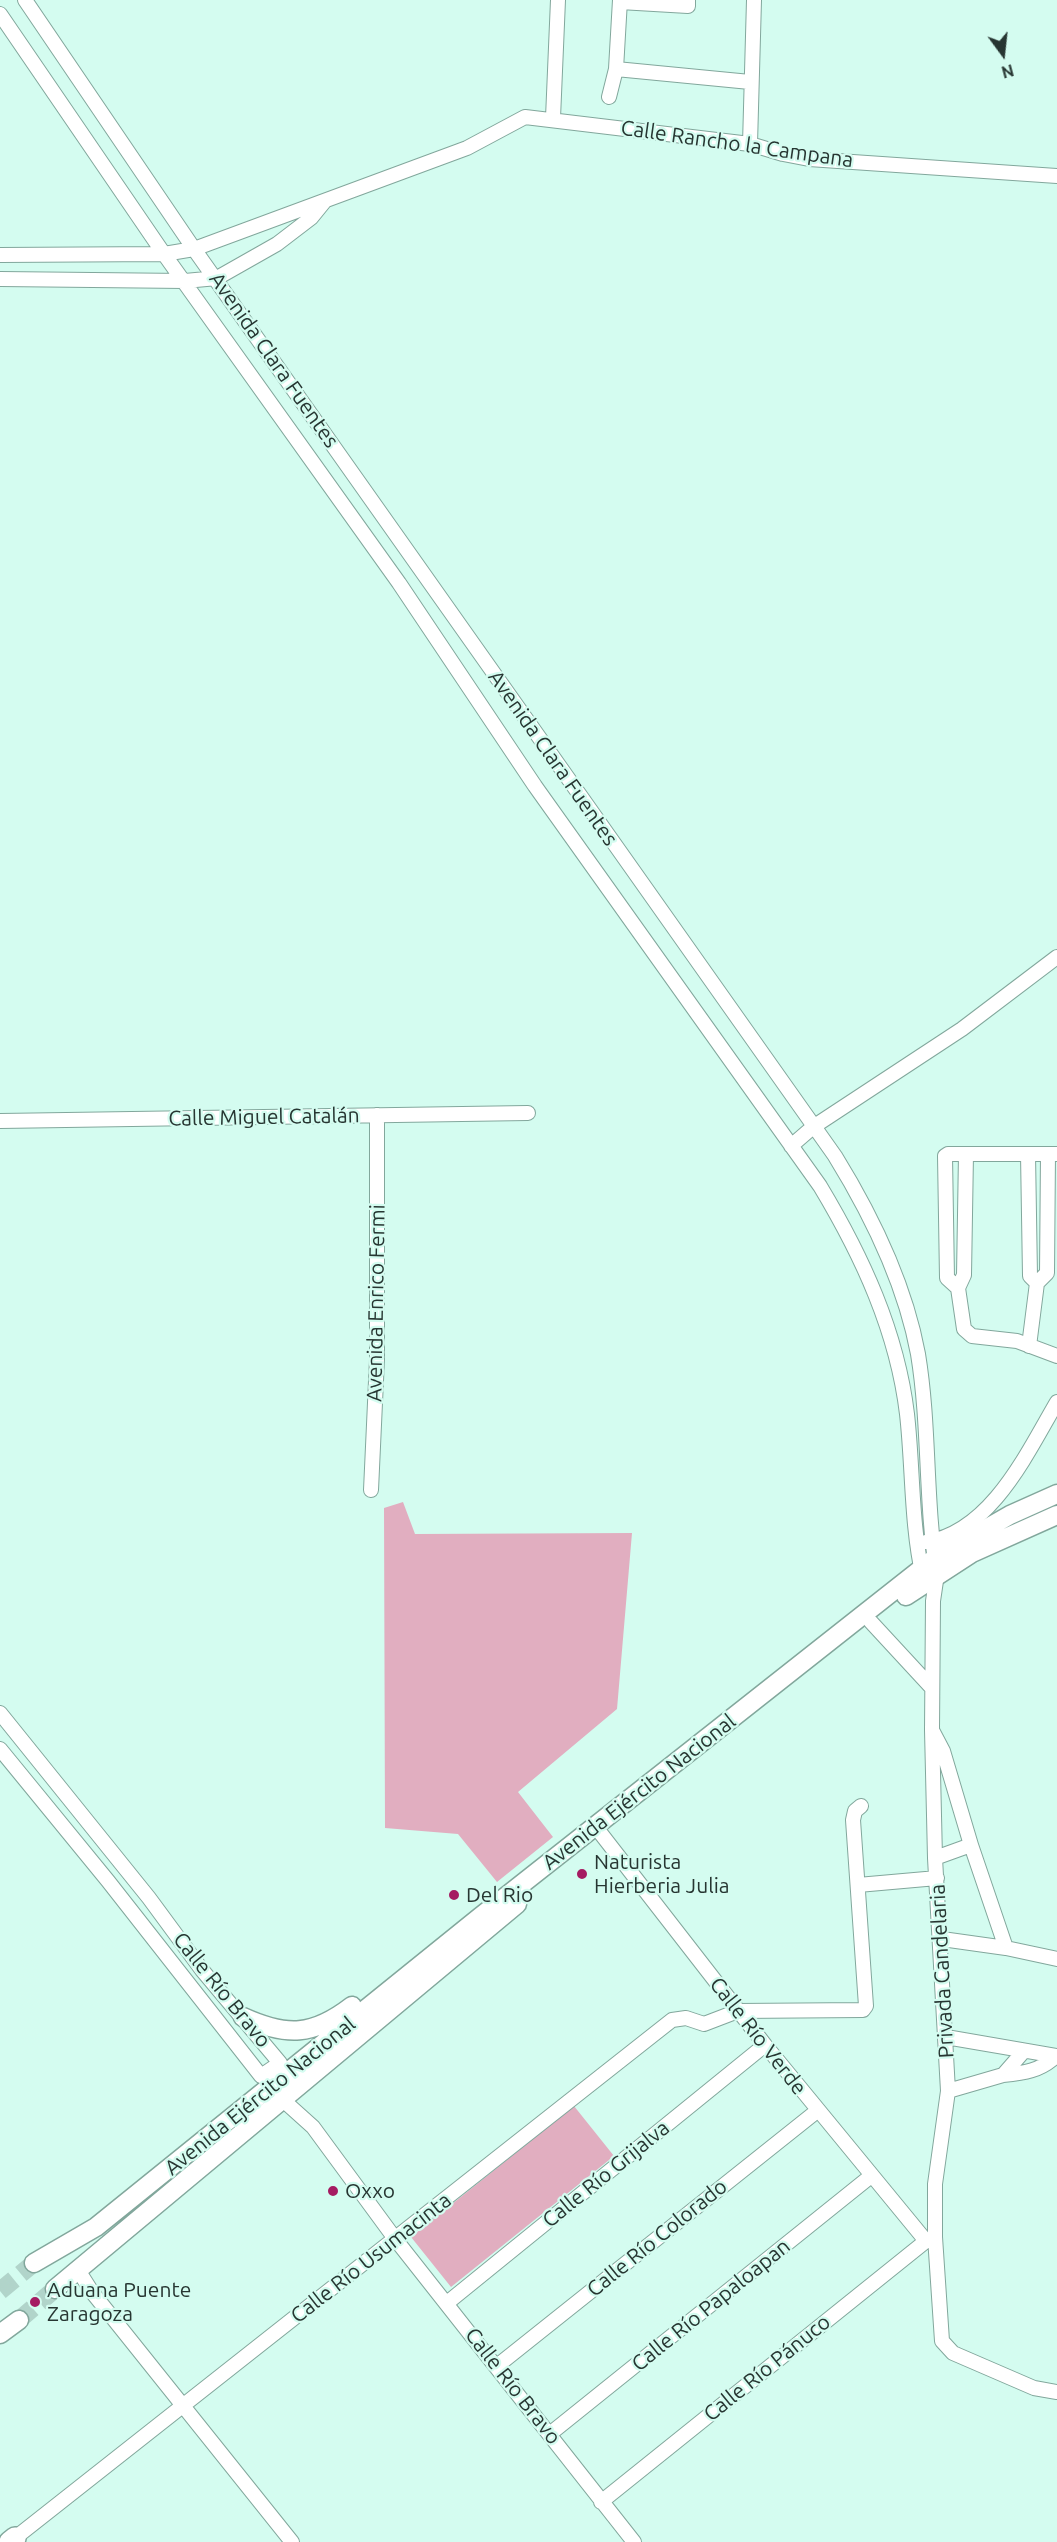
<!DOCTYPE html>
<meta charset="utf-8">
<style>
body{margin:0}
#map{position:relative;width:1057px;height:2542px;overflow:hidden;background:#d4fcf0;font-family:Ubuntu,sans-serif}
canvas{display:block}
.north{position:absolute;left:973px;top:24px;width:60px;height:60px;-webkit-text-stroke:4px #d4fcf0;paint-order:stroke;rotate:165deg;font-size:16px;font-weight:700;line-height:24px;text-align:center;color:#273632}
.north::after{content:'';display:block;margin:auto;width:21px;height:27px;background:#273632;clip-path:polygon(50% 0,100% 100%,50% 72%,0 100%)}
</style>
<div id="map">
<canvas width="1057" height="2542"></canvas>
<div class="north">N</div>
</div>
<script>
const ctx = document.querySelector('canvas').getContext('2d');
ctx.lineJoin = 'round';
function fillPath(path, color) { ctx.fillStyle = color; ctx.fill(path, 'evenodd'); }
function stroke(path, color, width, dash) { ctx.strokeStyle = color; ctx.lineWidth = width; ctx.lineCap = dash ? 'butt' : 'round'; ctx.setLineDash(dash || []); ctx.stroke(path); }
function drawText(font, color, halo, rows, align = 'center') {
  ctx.font = font + ' Ubuntu,sans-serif'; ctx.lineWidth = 4.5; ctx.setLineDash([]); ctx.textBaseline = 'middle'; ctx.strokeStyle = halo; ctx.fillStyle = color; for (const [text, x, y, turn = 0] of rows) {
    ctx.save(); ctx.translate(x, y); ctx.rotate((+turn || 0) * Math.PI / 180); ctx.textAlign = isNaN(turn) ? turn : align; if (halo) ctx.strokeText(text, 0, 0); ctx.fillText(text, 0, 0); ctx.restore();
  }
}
fillPath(new Path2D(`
 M 403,1502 L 415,1534 L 632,1533 L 617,1709 L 518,1792 L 553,1837 L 497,1882 L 458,1834 L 385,1828 L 384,1508 Z
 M 574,2106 L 614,2156 L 451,2287 L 411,2237 Z`), '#e1aec0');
stroke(new Path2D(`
 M 0,2291 L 34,2263
 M 19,2320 L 55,2289`), '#b1d4ca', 18, [18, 9]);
const minor = new Path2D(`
 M 25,0 L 194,249 L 835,1156 C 872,1216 905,1284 918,1354 C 930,1427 925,1501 937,1574 L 933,1601 L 932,1730 L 935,1858 L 948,2091 L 935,2184 L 935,2237 L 942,2341 L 953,2353 L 1034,2388 L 1057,2392
 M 620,2 L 688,6 L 688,0
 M 0,14 L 164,254 L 399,583 L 535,786 L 820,1186 C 862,1256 897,1331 907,1414 C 913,1467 911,1524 923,1577
 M 616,69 L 750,82
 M 609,97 L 616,69 L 620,0
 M 553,118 L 558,0
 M 750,144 L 754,0
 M 0,255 L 164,254 L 194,249 L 467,148 L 525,117 L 750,144 L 783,154 L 809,159 L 1057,176
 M 0,279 L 185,281 L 217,278 L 277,244 L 311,218 L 324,202
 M 0,1121 L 528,1113
 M 791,1146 L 813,1127 L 962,1029 L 1057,957
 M 966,1154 L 964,1275 L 958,1288 L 964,1329 L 972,1336 L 1017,1341 L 1057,1356
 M 1028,1154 L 1030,1276 L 1037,1283
 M 1037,1283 L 1047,1273 L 1048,1154
 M 958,1288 L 947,1278 L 945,1156 L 948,1154 L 1057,1154
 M 1029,1346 L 1037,1283
 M 371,1490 L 377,1359 L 377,1115
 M 926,1542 C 991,1532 1027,1453 1057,1402
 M 871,1622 L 932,1688
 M 0,1713 L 149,1898 L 202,1970 L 280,2063 L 261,2076 L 108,1881 L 0,1749
 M 933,1732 L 943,1751 L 971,1845 L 935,1858
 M 595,1826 L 765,2045 L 926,2241
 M 971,1845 L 1006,1948
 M 858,1885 L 937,1878
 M 942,1939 L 1006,1948 L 1057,1959
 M 946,2037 L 1057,2056
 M 1003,2075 C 1024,2073 1040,2071 1056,2056
 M 948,2091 L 1003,2075 L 1024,2051
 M 283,2100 L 313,2127 L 396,2240 L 634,2542
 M 78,2270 L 92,2292 L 292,2542
 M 447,2303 L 765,2045
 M 497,2366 L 817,2111
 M 551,2433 L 871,2176
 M 601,2502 L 926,2241 L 933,2238
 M 15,2538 L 672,2020 L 686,2018 L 704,2024 L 738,2011 L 863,2010 L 866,2006 L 853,1820 L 855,1811 L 861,1806`);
const major = new Path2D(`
 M 906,1596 L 972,1553 L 1057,1515
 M 243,2017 C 287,2037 313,2036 352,2006
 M 34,2263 L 96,2227 L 480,1917 L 935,1558 L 1010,1515 L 1057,1494
 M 55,2289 L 517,1904
 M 0,2334 L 19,2320`);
const highway = new Path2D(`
 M 10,2542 L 15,2538`);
stroke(minor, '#82a79c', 16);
stroke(major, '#82a79c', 21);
stroke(highway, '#82a79c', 24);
stroke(minor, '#fff', 14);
stroke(major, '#fff', 18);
stroke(highway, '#fff', 21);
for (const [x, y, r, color] of [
 [582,1874,6,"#a51b62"],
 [454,1895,6,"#a51b62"],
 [333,2191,6,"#a51b62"],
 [35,2302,6,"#a51b62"]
]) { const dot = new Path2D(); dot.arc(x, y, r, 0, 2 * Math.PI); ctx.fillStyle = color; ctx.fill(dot); stroke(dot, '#d4fcf0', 2); }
drawText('21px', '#273632', '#d4fcf0', [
 ["Calle Rancho la Campana",737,144,8],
 ["Avenida Clara Fuentes",274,360,55],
 ["Avenida Clara Fuentes",553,758,55],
 ["Calle Miguel Catalán",264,1117,-1],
 ["Avenida Enrico Fermi",376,1303,-89],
 ["Avenida Ejército Nacional",639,1792,-38],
 ["Privada Candelaria",942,1971,-93],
 ["Calle Río Bravo",222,1990,51],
 ["Calle Río Verde",758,2036,52],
 ["Avenida Ejército Nacional",260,2096,-39],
 ["Calle Río Grijalva",606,2174,-39],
 ["Calle Río Colorado",657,2238,-39],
 ["Calle Río Usumacinta",371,2258,-38],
 ["Calle Río Papaloapan",711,2305,-39],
 ["Calle Río Pánuco",767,2368,-39],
 ["Calle Río Bravo",513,2386,52]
]);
drawText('21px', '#273632', '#d4fcf0', [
 ["Naturista",594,1862],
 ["Hierberia Julia",594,1886],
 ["Del Rio",466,1895],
 ["Oxxo",345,2191],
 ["Aduana Puente",47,2290],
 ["Zaragoza",47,2314]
], 'left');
</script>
